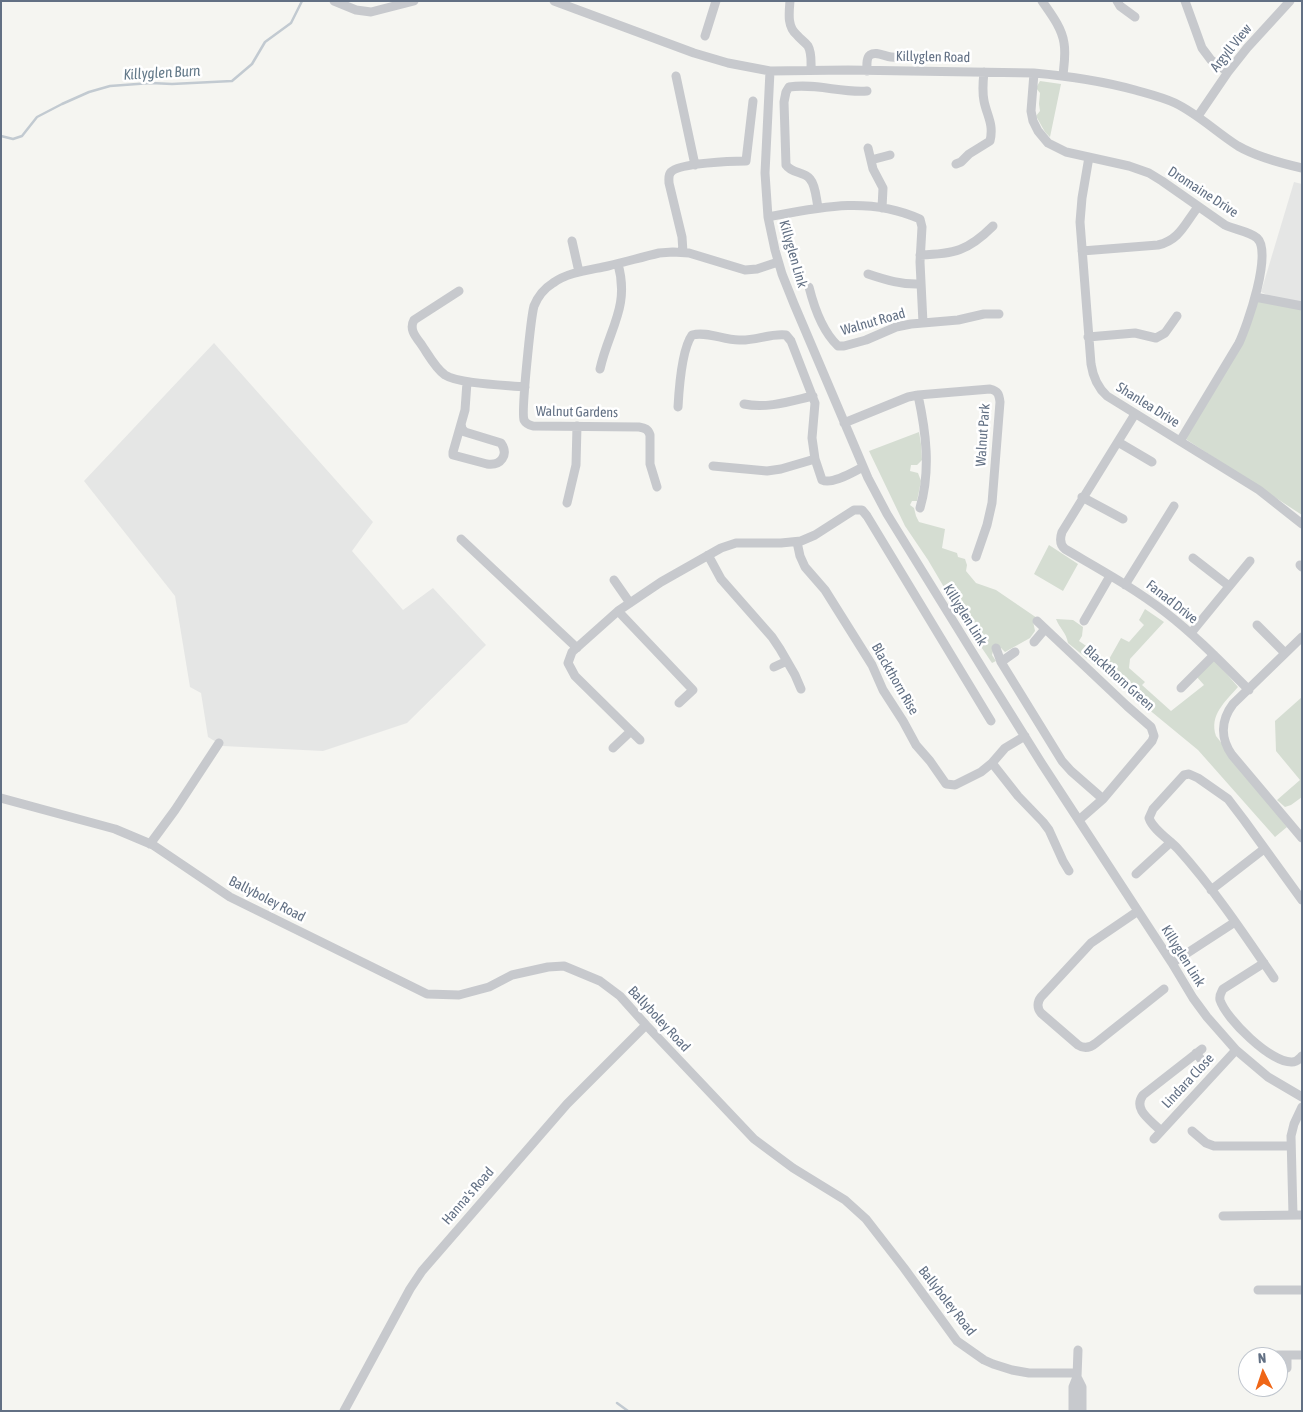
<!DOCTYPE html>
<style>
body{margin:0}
#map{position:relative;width:1303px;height:1412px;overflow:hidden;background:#f5f5f1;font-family:"Asap Condensed",sans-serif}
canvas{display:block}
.frame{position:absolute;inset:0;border:2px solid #627084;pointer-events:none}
.north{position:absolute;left:1238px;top:1347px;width:50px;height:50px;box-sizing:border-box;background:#fff;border:1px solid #c0c6ce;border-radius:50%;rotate:356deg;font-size:14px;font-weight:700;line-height:20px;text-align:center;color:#627084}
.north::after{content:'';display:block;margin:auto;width:18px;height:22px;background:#ef6617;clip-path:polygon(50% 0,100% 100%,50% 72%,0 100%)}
</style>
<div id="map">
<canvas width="1303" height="1412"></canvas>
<div class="frame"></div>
<div class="north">N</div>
</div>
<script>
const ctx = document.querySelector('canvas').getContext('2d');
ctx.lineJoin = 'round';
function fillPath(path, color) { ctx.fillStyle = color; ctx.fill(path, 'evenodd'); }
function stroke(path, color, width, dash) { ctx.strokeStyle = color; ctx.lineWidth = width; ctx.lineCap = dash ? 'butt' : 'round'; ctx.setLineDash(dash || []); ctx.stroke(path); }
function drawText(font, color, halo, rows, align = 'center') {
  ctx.font = font + ' "Asap Condensed",sans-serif'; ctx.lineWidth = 5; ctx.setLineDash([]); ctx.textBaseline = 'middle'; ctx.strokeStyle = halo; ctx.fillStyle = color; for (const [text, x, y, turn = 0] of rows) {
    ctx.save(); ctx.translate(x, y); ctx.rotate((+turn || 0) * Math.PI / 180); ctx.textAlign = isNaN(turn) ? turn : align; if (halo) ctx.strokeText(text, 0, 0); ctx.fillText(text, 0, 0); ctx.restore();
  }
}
fillPath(new Path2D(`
 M 1294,182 L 1302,184 L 1302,302 L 1269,296 L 1261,292 Z
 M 214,343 L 373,522 L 352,551 L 403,610 L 433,588 L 486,645 L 407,723 L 323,751 L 223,746 L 208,737 L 201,693 L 190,687 L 175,596 L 84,481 Z`), '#e5e6e5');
fillPath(new Path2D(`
 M 1040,81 L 1061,84 L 1050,137 L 1045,132 L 1036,116 L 1040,111 L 1039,104 L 1040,93 L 1036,88 Z
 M 1257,301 L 1302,309 L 1302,515 L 1184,438 Z
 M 919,432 L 921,444 L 922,460 L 917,465 L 911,465 L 910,471 L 918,473 L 921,481 L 917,501 L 912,501 L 910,505 L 914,508 L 916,516 L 919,522 L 945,529 L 942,548 L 957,553 L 958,557 L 965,559 L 967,565 L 966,571 L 976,583 L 996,590 L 1037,618 L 1033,621 L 1035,631 L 1030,638 L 1005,652 L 1001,648 L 994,648 L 992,655 L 996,661 L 992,663 L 965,623 L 928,560 L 905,526 L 869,451 Z
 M 1049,545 L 1078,564 L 1063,591 L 1034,574 Z
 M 1145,609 L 1164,622 L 1130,659 L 1129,668 L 1145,682 L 1142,685 L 1171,711 L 1204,685 L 1196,676 L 1214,659 L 1238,687 C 1225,702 1209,715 1216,736 L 1287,827 L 1275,837 L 1198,750 L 1068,643 C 1066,632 1060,629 1056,619 L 1073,620 L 1083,627 L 1082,636 L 1079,641 L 1108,661 L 1121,638 L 1129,642 L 1144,625 L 1139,620 Z
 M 1302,697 L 1302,797 L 1291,805 L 1285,807 L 1277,800 L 1300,780 L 1276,751 L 1275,721 Z`), '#d5ddd2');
stroke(new Path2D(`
 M 1,136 L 13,139 L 22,136 L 37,117 L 62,104 L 89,92 L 110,86 L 151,83 L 172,84 L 232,81 L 252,64 L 265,42 L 291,23 L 302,1
 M 617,1403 L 628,1411`), '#c2cad1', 2.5);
stroke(new Path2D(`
 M 334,1 L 356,10 L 371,12 L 414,1
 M 554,1 L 694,53 L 728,63 L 770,71 L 848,70 L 1034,73 C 1068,76 1102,81 1135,90 C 1149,94 1162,97 1175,103 C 1198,114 1216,132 1238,146 C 1257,157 1280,163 1302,168
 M 790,1 C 789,13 787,27 797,35 C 800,39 805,42 808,46 C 812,53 811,62 811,70
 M 1042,1 C 1051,14 1062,28 1064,43 C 1066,54 1064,65 1063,75
 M 1117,1 L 1120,6 L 1135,17
 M 1185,1 L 1202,48 L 1211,60 L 1228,72
 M 705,36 L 716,1
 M 770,71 L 765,173 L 768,217 L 775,250 L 782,274 L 794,304 L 868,478 L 887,514 L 984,671 L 1042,764 L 1172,963 L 1193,998 L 1207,1017 L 1236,1050 L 1268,1077 L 1302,1097
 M 867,71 C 867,66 866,58 870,55 C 876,51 884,56 891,57 C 899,58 908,57 916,57
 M 1034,73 L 1031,111 L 1033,121 L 1038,131 L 1048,143 L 1066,152 L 1129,166 L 1149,173 L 1162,181 L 1225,225 C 1233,229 1251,232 1257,238 C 1273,252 1247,326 1239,343 L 1180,441
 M 676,76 L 695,165
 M 1198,116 L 1228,72 L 1247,48 L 1290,1
 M 868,148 L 873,169 L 883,188 L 882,208
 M 1089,157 L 1082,198 L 1080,222 L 1091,364 C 1093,377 1097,387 1107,396 L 1259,490 L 1302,524
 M 871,160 L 890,155
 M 956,164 L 961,162 L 969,154 L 990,141 C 994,124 987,116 984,101 C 982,91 983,81 984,72
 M 818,207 C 816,199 816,186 810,179 C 804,171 792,174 786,165 L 784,102 L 786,92 L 789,87 C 816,83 841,93 867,91
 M 768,217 C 820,207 869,196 920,219 L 922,227 L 920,262 L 923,323
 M 572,241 L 579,272
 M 1082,251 L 1158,245 C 1180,240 1185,223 1198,207
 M 683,252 L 682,237 L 669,183 C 669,179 668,175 671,172 C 679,163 733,161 746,161 L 753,101
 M 920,255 C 954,254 968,251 993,226
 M 868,274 C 886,280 902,285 921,284
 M 809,287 C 814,307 822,331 838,346 L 844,346 L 866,340 L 896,327 L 911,324 L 958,320 L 984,314 L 999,314
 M 459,291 L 414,320 C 409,329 415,336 421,344 C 428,354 435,368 445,375 C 459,384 506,385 525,387
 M 1255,297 L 1302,306
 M 1088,337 L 1135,333 L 1156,338 L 1165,333 L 1177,316
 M 600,369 C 609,329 630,307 618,264
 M 918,395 C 926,432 931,470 920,508
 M 744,404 C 767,409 791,401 813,396
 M 678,407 C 679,389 682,349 692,335 C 707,331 723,340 739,340 C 755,341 771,333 786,335 L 791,341 L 815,403 L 812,438 L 815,459 L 822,480 C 832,485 853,472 863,467
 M 1135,414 L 1062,532 C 1060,538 1060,545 1065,549 C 1099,569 1134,588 1165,612 C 1195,635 1222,663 1249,690
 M 844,423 L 908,397 L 918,395 L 990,389 C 998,391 999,394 1000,402 L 992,503 L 987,525 L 976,557
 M 461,424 L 453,452 L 453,455 L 487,464 C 501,466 509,455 501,443 L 465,432 L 462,429 L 461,424 L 465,410 L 467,382
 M 1118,442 L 1152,462
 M 713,466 L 767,471 L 781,469 L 815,459
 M 657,487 L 650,464 L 650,435 C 648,429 645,428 639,427 L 533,426 C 529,425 526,424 524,420 C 521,412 531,317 534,306 C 538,296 545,288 553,283 C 568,272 590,270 608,266 C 625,262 642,257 659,253 L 673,252 L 689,253 L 745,270 L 757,269 L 778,262
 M 1082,497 L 1123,519
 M 567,503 L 576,465 L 577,426
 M 461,539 L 577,648
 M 797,542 L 800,556 L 805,567 L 825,590 L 872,665 L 883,690 L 903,721 L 916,745 L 930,761 L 946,784 L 955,785 L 981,772 L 992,763 L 1005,748 L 1025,736
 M 708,555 L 721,579 L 772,637 L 780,649 L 795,675 L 801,689
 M 1193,558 L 1229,586
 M 1300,565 L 1302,567
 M 614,580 L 630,603
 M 1125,585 L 1174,506
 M 618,611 L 693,690 L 679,703
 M 1037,621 L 1127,706 L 1151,727 L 1154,736 L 1152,741 L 1103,799 L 1079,820
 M 1084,621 L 1110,576
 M 1257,625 L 1285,653
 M 1191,633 L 1250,561
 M 1302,637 L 1233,704 C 1221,720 1220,738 1232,755 L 1302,838
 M 1034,642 L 1045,629
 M 996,648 L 1001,662 L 1062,761 L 1071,771 L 1103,799
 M 1001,662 L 1015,652
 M 774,667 L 787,661
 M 1181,688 L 1214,655
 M 640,740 L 575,676 L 568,663 L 572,652 L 618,611 L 661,582 L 721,548 L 736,543 L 781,543 L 801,541 L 815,535 L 854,510 L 862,510 L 867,516 L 991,721
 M 613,748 L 630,732
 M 992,763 L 1018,796 L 1043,822 L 1049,830 L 1063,861 L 1069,871
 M 1,798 L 115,829 L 153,845 L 230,897 L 427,994 L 459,995 L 489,987 L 512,975 L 548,967 L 564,966 L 600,981 L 620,996 L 646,1025 L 754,1139 L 793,1168 L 845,1200 L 866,1219 L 904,1268 L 957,1341 L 984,1360 L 993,1364 L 1012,1370 L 1029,1373 L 1077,1373
 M 150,844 L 175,810 L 219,743
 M 1136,874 L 1171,842
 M 1211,890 L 1264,849
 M 1138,911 L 1091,943 L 1041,997 C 1037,1002 1037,1008 1041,1013 L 1078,1045 C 1084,1049 1090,1048 1096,1043 L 1164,989
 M 1172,963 L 1235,922
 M 1264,963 L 1223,989 C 1221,993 1219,995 1220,1000 C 1226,1019 1271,1063 1292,1062 C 1297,1062 1299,1059 1302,1056
 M 1274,978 C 1244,934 1214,889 1178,849 C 1170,840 1153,830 1149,818 L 1153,809 L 1184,775 L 1189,774 L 1198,778 L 1228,799 L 1244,820 L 1302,900
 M 1196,1053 L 1203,1062
 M 1161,1131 C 1152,1121 1132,1110 1143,1095 L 1202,1049
 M 1192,1131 L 1206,1143 L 1214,1146 L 1291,1146
 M 1154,1139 L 1236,1050
 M 1293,1215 L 1291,1136 L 1294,1124 L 1302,1107
 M 1223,1216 L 1302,1215
 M 1258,1290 L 1302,1290
 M 1078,1350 L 1077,1377 L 1082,1387 L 1082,1411
 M 1277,1355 L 1302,1355
 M 1287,1368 L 1287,1355
 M 344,1411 L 410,1289 L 422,1271 L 567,1104 L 646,1025
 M 1073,1411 L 1073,1387 L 1077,1377`), '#c7c9cd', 9);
drawText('14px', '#627084', '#fff', [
 ["Argyll View",1231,48,-51],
 ["Killyglen Road",933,57,1],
 ["Dromaine Drive",1203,192,33],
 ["Killyglen Link",793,254,74],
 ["Walnut Road",873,322,-16],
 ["Shanlea Drive",1148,405,32],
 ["Walnut Gardens",577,412,1],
 ["Walnut Park",983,435,-86],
 ["Fanad Drive",1172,602,38],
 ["Killyglen Link",965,615,58],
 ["Blackthorn Green",1119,678,42],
 ["Blackthorn Rise",895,679,60],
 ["Ballyboley Road",267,899,27],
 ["Killyglen Link",1183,956,58],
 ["Ballyboley Road",659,1019,47],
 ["Lindara Close",1188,1081,-47],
 ["Hanna's Road",468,1196,-49],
 ["Ballyboley Road",947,1301,52]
]);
drawText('italic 15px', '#637989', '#fff', [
 ["Killyglen Burn",162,73,-3]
]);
</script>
